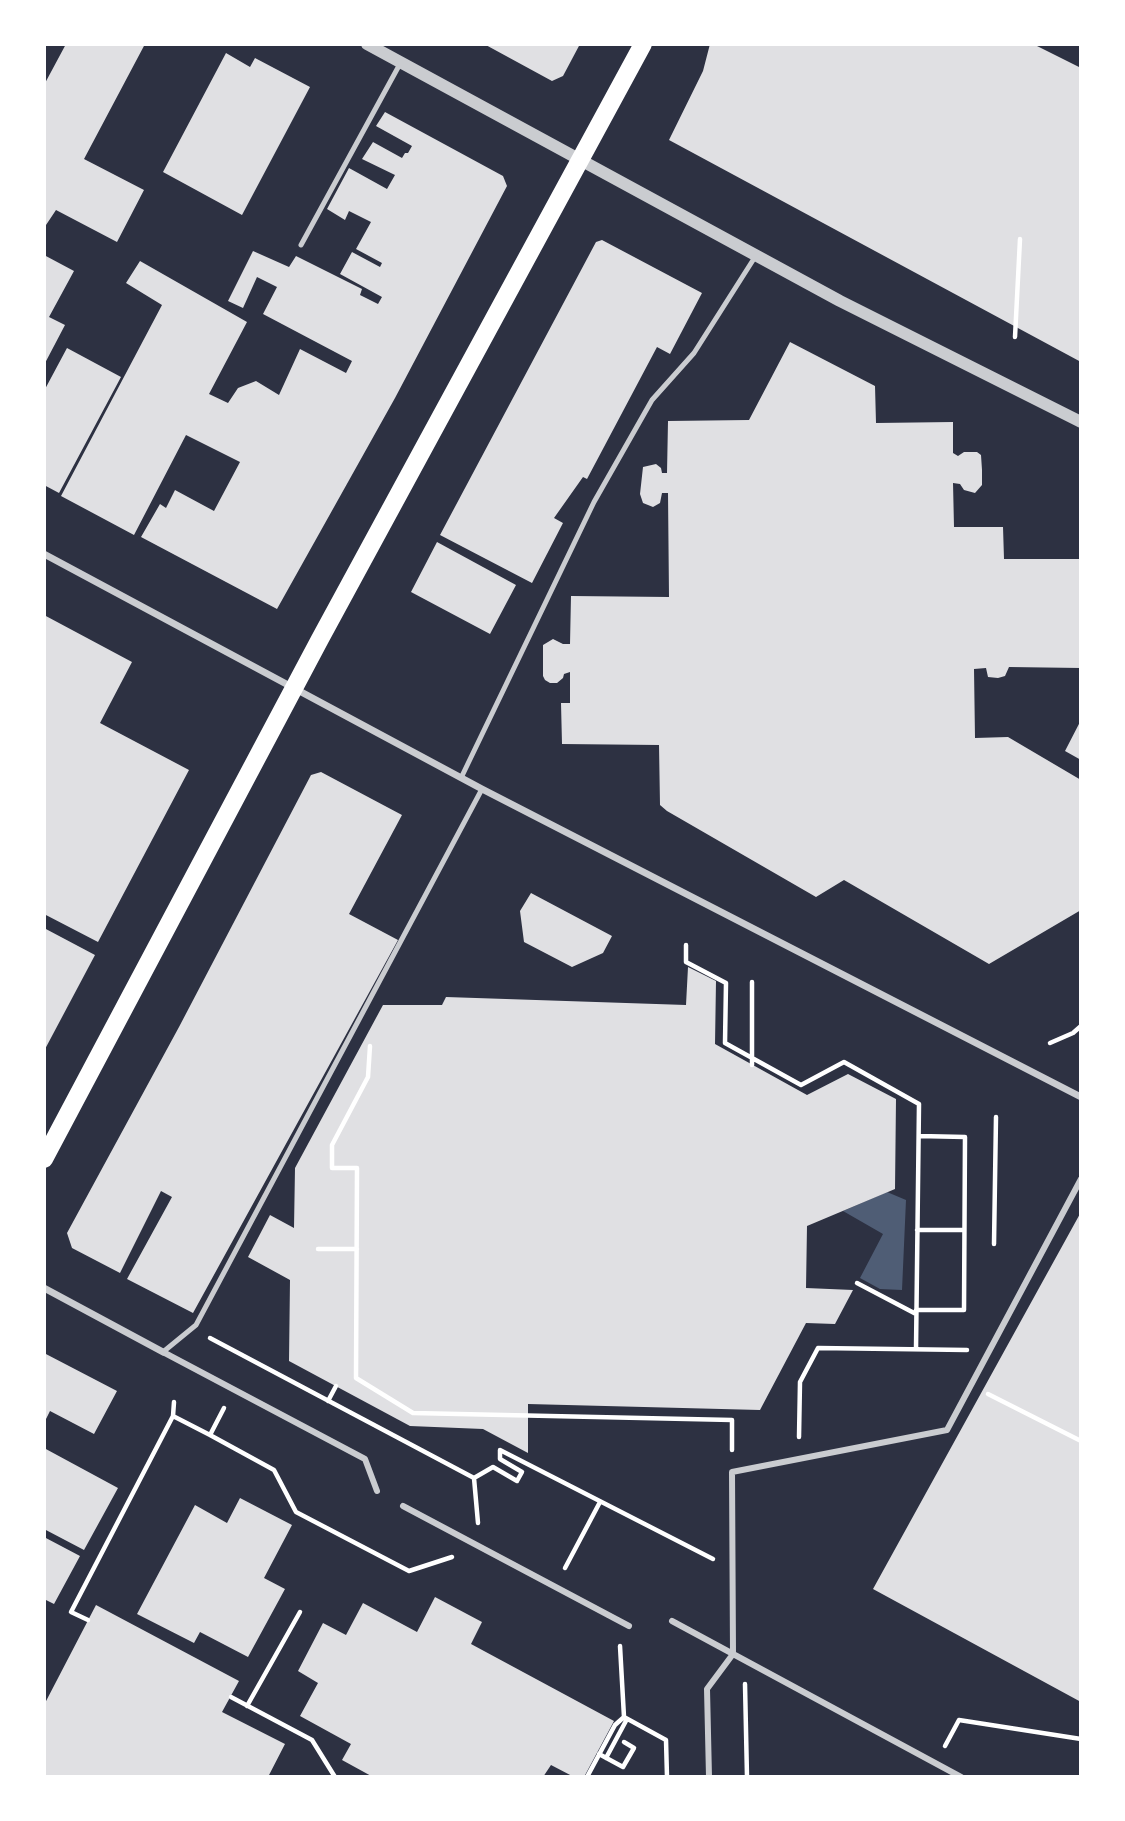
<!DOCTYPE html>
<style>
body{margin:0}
#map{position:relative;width:1125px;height:1821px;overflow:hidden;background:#2d3142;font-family:"Varela Round",sans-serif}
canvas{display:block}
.frame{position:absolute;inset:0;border:46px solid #fff;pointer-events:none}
</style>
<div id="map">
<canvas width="1125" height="1821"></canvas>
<div class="frame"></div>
</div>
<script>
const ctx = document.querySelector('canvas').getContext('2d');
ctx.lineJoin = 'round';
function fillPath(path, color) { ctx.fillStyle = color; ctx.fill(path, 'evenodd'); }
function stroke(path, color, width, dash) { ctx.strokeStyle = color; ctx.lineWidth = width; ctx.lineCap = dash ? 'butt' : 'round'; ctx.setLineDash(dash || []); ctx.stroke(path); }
fillPath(new Path2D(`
 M 887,1192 L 906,1200 L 902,1290 L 880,1289 L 860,1278 L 883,1234 L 843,1211 Z`), '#4f5d75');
fillPath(new Path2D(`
 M 66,44 L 145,44 L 84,159 L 144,190 L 117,242 L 56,210 L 44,228 L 44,85 Z
 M 484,44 L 580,44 L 563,76 L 552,81 Z
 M 710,44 L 1033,44 L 1081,68 L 1081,362 L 669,140 L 703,71 Z
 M 226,53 L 250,67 L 255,58 L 310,87 L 242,215 L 163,172 Z
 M 385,112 L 503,176 L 507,186 L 395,398 L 277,609 L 141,537 L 160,504 L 166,508 L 175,490 L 214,511 L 240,462 L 186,435 L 134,535 L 61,496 L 162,305 L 126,283 L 140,261 L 247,322 L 209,394 L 228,403 L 238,388 L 256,381 L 279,395 L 300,349 L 346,373 L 352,361 L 263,314 L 277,287 L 257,277 L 243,308 L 228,301 L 253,251 L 289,267 L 296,256 L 362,289 L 360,295 L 378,304 L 382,297 L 340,274 L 352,252 L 380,267 L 382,263 L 356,249 L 371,222 L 349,211 L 345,220 L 327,209 L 349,168 L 387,189 L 395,175 L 362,159 L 373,142 L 402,158 L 405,153 L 408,153 L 412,146 L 376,126 Z
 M 602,240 L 702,293 L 670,354 L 657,347 L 587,479 L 583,477 L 554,518 L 563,523 L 532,583 L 440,535 L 596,242 Z
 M 44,255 L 74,271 L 49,317 L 65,325 L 44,365 Z
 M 790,342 L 875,386 L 876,423 L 953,422 L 953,453 L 958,456 L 964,452 L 977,452 L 981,455 L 982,470 L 982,485 L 975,493 L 964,490 L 960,484 L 953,483 L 954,527 L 1003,527 L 1004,559 L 1081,559 L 1081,668 L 1009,667 L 1005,676 L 998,678 L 988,677 L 986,668 L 974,669 L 975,738 L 1008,737 L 1081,780 L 1081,910 L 989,964 L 844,880 L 816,897 L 667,811 L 660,805 L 659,745 L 562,744 L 561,703 L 570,703 L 570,672 L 564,674 L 563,678 L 557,683 L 550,683 L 545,680 L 543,676 L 543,645 L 553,639 L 563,644 L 570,644 L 571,596 L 669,597 L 668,493 L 662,493 L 660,503 L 653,507 L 643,503 L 640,494 L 643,467 L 656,464 L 661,468 L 662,473 L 667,473 L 668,421 L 749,420 Z
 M 67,348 L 121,377 L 59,493 L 44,485 L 44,391 Z
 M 437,542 L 516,585 L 490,634 L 411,592 Z
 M 44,615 L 132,662 L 100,723 L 189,770 L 98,942 L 44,914 Z
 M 1081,720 L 1081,760 L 1065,751 Z
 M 321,772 L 402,815 L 349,914 L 398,940 L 193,1313 L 127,1279 L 172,1197 L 161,1191 L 120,1273 L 72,1248 L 67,1233 L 179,1027 L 311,775 Z
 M 531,893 L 612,936 L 603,953 L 572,967 L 524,942 L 520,911 Z
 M 44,928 L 95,955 L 44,1051 Z
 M 688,967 L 716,981 L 715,1044 L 807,1095 L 848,1074 L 896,1099 L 895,1189 L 807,1226 L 806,1288 L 853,1290 L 835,1324 L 806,1323 L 760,1410 L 528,1404 L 528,1453 L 483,1429 L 410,1426 L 289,1361 L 290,1280 L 248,1257 L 270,1215 L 294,1228 L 295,1168 L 383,1005 L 442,1005 L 446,997 L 686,1005 Z
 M 1081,1212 L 1081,1702 L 873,1589 Z
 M 44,1353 L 117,1391 L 94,1434 L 50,1411 L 44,1423 Z
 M 44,1448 L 118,1488 L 84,1550 L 44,1529 Z
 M 240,1498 L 292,1525 L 264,1578 L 285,1589 L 248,1657 L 200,1632 L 194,1643 L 137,1614 L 195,1505 L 227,1523 Z
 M 44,1537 L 80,1556 L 54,1604 L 44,1599 Z
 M 435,1597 L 482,1622 L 471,1644 L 614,1721 L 584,1777 L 574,1777 L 551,1765 L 543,1777 L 373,1777 L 342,1760 L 351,1744 L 300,1716 L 318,1683 L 298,1671 L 323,1623 L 346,1635 L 363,1603 L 417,1632 Z
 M 96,1605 L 239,1681 L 222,1712 L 285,1744 L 268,1777 L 44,1777 L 44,1705 Z`), '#e0e0e3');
stroke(new Path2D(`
 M 1015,337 L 1020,239
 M 686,945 L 686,962 L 726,983 L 725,1043 L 801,1085 L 844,1062 L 919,1104 L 916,1349
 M 752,982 L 752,1065
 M 1050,1043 L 1073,1033 L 1081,1026
 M 370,1046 L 368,1077 L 332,1145 L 332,1168 L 357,1168 L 356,1378 L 413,1413 L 732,1420 L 732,1450
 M 917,1230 L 964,1230
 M 994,1244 L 996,1117
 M 318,1249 L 357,1249
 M 857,1283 L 916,1314
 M 916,1310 L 964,1310 L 965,1137 L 919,1136
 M 210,1338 L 474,1478
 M 988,1394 L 1081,1441
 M 328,1401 L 336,1386
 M 174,1402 L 173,1416 L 210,1435
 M 224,1408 L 210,1435 L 274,1470 L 296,1512 L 409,1571 L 452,1557
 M 799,1437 L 800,1382 L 818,1348 L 967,1350
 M 478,1523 L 474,1478 L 493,1467 L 517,1481 L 522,1472 L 500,1459 L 500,1450 L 713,1559
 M 565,1568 L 600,1502
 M 88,1620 L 71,1612 L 173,1416
 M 620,1646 L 624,1717 L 666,1740 L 667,1777
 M 745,1684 L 747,1777
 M 231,1697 L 312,1740 L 335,1777
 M 247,1706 L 300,1612
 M 945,1746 L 959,1720 L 1081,1739
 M 599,1754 L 623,1767 L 634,1748 L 624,1742
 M 606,1758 L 627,1719
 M 587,1777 L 615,1725 L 624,1717`), '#fff', 4.5);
stroke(new Path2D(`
 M 301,245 L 401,62
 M 461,778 L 594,502 L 652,400 L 694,353 L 755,257
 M 163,1352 L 196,1325 L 482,789`), '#caccd0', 5);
stroke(new Path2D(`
 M 163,1352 L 365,1459 L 377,1491
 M 403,1506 L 629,1626
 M 672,1621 L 961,1777
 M 709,1777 L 707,1689 L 733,1654 L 732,1472 L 947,1430 L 1081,1179`), '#caccd0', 6);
stroke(new Path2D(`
 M 44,554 L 482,789 L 1081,1097
 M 44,1288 L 163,1352`), '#caccd0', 7);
stroke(new Path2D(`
 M 367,44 L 840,301 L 1081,422`), '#caccd0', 12);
stroke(new Path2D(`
 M 44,1159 L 320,639 L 643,44`), '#fff', 18);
</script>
